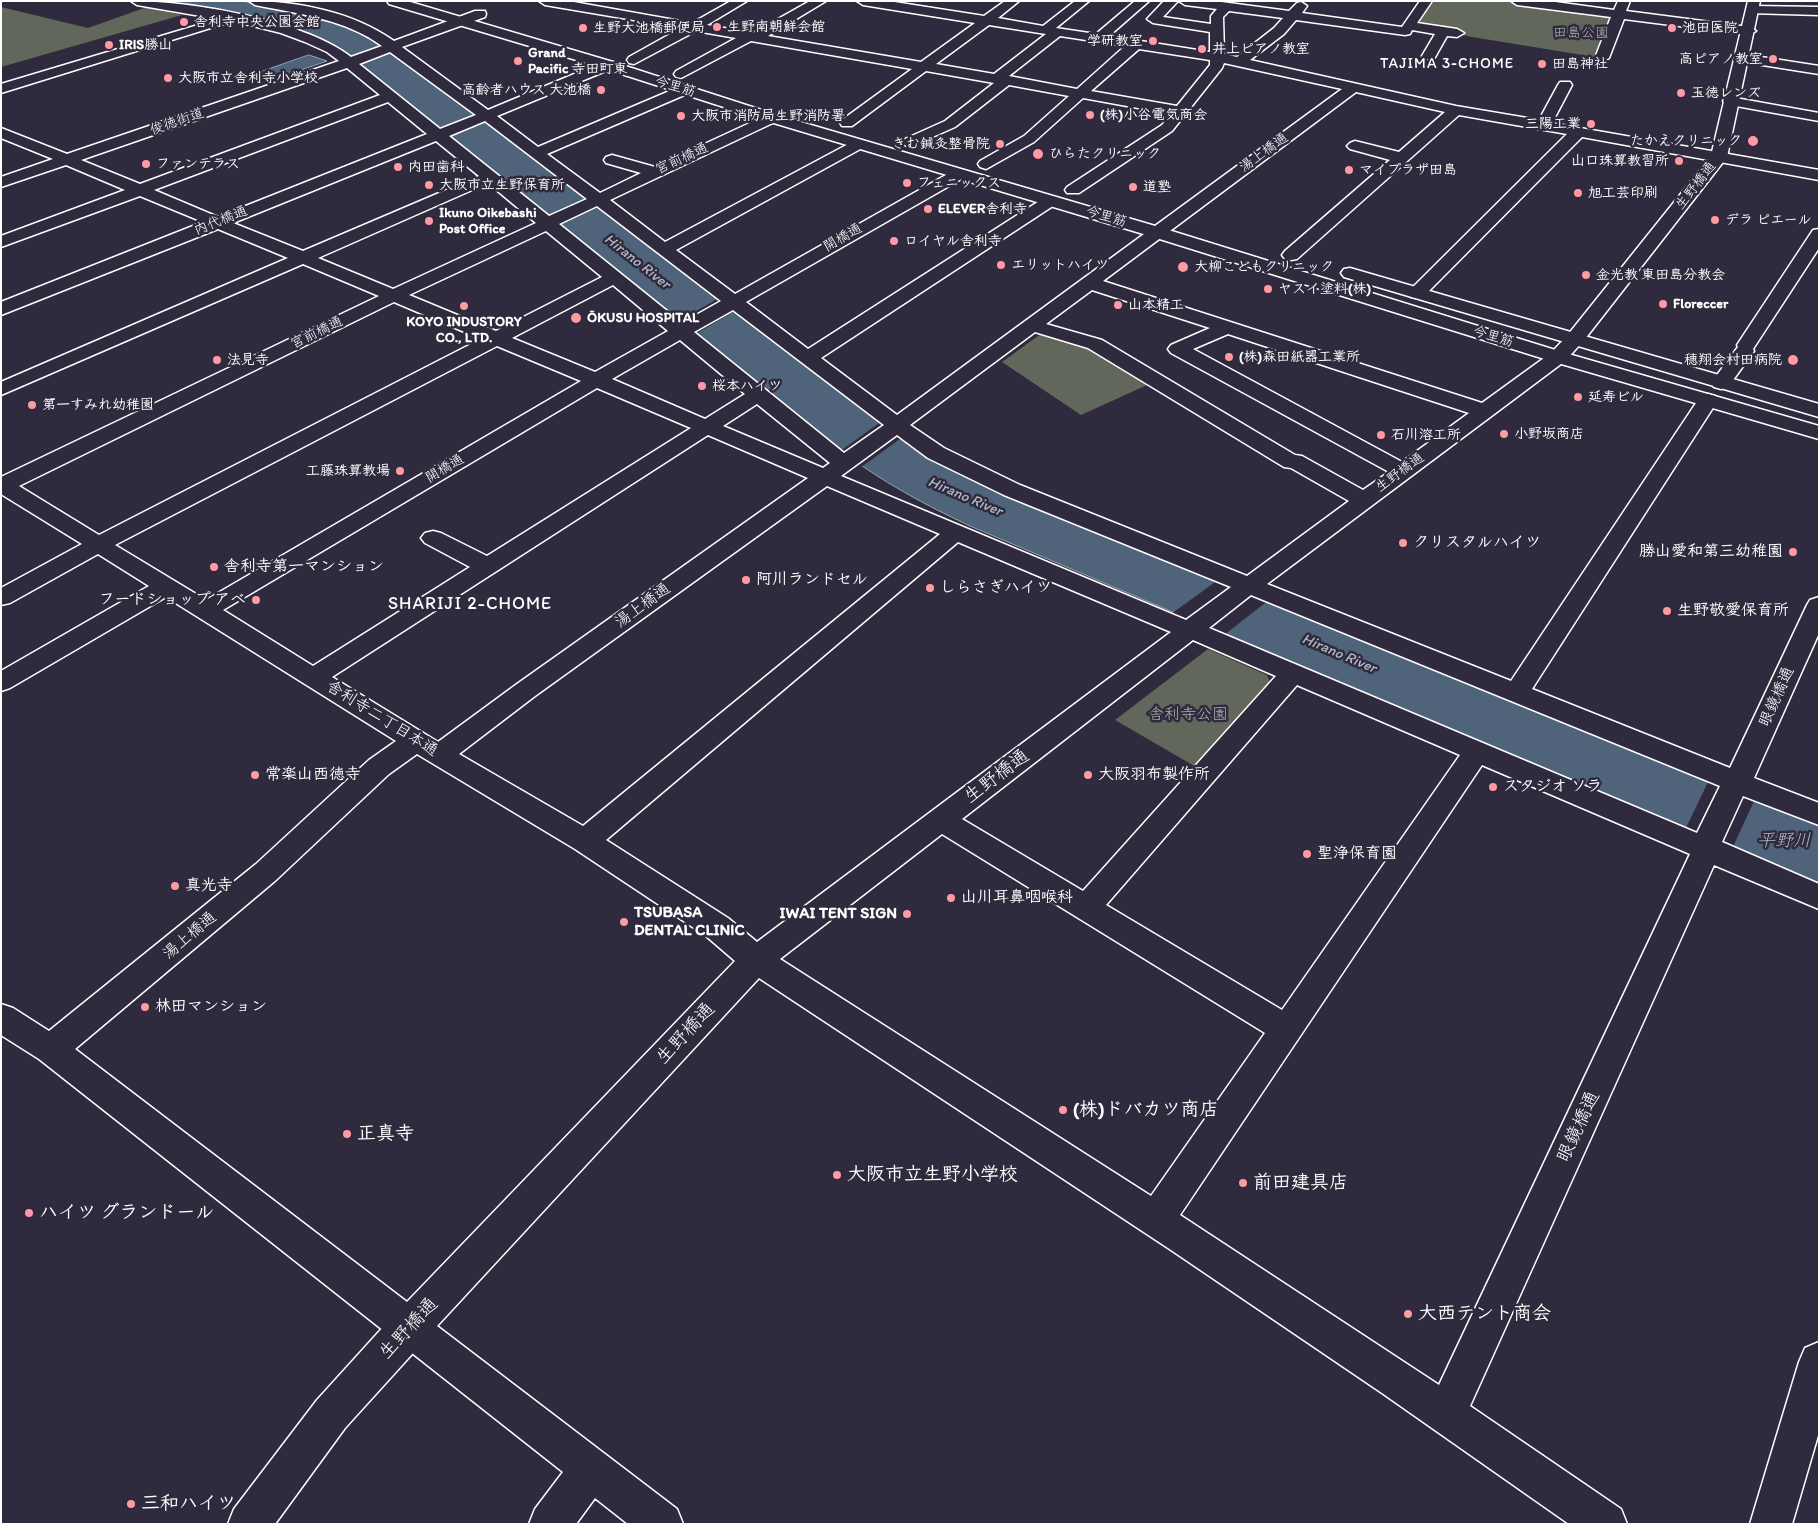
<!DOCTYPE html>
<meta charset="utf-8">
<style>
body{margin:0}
#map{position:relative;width:1820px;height:1525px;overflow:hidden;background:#2f2a3d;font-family:Itim,sans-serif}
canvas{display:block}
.frame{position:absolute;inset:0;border:2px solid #fff;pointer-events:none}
</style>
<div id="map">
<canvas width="1820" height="1525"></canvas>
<div class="frame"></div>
</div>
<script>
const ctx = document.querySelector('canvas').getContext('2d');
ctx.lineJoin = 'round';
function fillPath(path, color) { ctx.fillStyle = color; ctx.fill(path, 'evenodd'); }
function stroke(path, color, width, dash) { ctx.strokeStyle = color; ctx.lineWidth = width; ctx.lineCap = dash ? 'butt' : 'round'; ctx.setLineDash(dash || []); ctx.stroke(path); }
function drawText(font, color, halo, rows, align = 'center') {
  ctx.font = font + ' Itim,"Klee One",sans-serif'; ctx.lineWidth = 5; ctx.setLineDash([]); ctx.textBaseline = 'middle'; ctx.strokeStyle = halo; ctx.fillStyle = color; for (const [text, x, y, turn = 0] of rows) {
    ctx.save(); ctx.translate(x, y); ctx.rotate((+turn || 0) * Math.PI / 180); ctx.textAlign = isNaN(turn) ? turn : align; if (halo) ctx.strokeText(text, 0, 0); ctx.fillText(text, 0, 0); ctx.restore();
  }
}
fillPath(new Path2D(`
 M 1434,1 L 1501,1 L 1611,15 L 1595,57 L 1472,37 L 1416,25 Z
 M 1,7 L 88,28 L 147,7 L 182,15 L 1,67 Z
 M 1042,333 L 1085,346 L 1147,385 L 1081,415 L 1002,362 Z
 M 1208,649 L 1267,675 L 1270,682 L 1196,767 L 1115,720 Z`), '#61675a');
const water = new Path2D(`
 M 152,1 L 242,1 L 339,22 L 383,45 L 902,438 L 1819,825 L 1819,886 L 970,526 C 925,505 881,481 841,451 L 338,48 L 323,39 L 288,27 Z
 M 309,55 L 327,61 L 270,81 L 252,75 Z`);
fillPath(water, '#4f647a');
stroke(water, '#95a2af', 1);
fillPath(new Path2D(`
 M 719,298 L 736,310 L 694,335 L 677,322 Z
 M 882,421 L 904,436 L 860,468 L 839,452 Z
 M 1218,580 L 1269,600 L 1224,635 L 1171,614 Z
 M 1710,778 L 1756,797 L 1731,851 L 1684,832 Z`), '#2f2a3d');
const minor = new Path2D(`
 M 131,1 C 190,1 304,20 351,57 L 382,46 C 345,19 299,14 255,5 L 249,1 C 298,1 353,12 394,41 L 475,11 L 485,11 L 486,14 L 485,17 L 402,47 L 488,110 L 603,62 L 613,62 L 615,65 L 613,68 L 497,116 L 538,147 L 679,87 L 689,87 L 691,90 L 689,93 L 547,154 L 600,193 L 641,173 L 606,163 L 604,160 L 606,157 L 612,155 L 655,167 L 767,115 L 777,115 L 779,118 L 777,121 L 610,200 L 665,242 L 854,141 L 864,141 L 867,144 L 864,147 L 676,250 L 735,294 L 953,171 L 965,171 L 967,174 L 965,177 L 746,302 L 808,349 L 1044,198 L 1056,198 L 1058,201 L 1056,204 L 821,358 L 897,415 L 1342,89 L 1224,63 L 1222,68 L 1172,131 L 1079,193 L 1067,193 L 1065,190 L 1067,187 L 1162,125 L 1171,114 L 1083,98 L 1034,142 L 986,169 L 980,167 L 978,164 L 980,161 L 1024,136 L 1069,96 L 1009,85 L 955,127 L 910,147 L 905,145 L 902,142 L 905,139 L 945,121 L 994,83 L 926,71 L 852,126 L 842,126 L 840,123 L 842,120 L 912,69 L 751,41 L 681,78 L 676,77 L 674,74 L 676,71 L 736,38 L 696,31 L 634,64 L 629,63 L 627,60 L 629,57 L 681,28 L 545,5 L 539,1 L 568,1 L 692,23 L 731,1 L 747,1 L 707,25 L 753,33 L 810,1 L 826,1 L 768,36 L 921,62 L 975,23 L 863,5 L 857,1 L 888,1 L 984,16 L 1005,1 L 1019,1 L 998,18 L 1043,26 L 1075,1 L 1089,1 L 1056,28 L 1096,34 L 1135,1 L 1149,1 L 1109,36 L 1210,52 L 1210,32 L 1153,23 L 1147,19 L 1164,1 L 1178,1 L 1163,17 L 1211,24 L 1211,16 L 1217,9 L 1185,5 L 1179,1 L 1214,1 L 1289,11 L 1297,3 L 1301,2 L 1307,6 L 1302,13 L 1402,27 L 1420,1 L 1432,1 L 1417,23 L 1457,29 L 1464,33 L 1457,37 L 1447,36 L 1434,59 L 1424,59 L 1422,56 L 1435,34 L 1412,30 L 1410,34 L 1405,35 L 1296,20 L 1284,34 L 1250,60 L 1456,106 L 1539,120 L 1558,85 L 1560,82 L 1570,82 L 1572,85 L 1552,123 L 1819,170 L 1819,180 L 1582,137 L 1423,297 L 1417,298 L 1411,297 L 1408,293 L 1411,289 L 1567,134 L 1459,115 L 1297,259 L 1291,260 L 1285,259 L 1282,255 L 1285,251 L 1390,160 L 1350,149 L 1347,146 L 1350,143 L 1355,141 L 1399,152 L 1445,112 L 1356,92 L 1103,281 L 1482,403 L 1551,353 L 1567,336 L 1574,334 L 1581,336 L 1584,340 L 1565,361 L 1267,584 L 1511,681 L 1698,400 L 1701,396 L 1708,394 L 1715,396 L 1718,400 L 1532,689 L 1730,768 L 1807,605 L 1810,600 L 1819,597 L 1819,633 L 1754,778 L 1819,803 L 1819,825 L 1743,796 L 1722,842 L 1819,884 L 1819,909 L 1714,865 L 1470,1406 L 1621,1509 L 1627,1524 L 1569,1524 L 1382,1393 L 1171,1250 L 759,978 L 437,1326 L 677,1509 L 683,1524 L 628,1524 L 595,1498 L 576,1524 L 529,1524 L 535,1509 L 563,1472 L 39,1059 L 1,1035 L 1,1004 L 13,1008 L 49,1031 L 256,864 L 369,760 L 396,741 L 166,597 L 10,688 L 1,691 L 1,671 L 149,586 L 98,554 L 10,603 L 1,605 L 1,588 L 82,544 L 1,494 L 1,477 L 379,296 L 303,264 L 1,395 L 1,382 L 288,258 L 218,229 L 1,315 L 1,302 L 203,222 L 140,196 L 1,247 L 1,236 L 125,190 L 66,165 L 1,187 L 1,177 L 53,159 L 1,138 L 1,128 L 67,154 L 339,61 L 327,52 L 305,42 L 281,33 L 233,21 L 1,93 L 1,84 L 218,19 L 137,5 ZM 1229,11 L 1283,18 L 1274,28 L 1237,57 L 1224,54 L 1223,17 ZM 989,25 L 1046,34 L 994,74 L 936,64 ZM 1060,36 L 1125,46 L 1077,89 L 1009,76 ZM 1139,49 L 1210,60 L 1210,65 L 1177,106 L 1091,91 ZM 390,52 L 476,115 L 440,129 L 359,64 ZM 347,68 L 380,95 L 140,184 L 81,160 ZM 388,102 L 427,134 L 218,217 L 154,190 ZM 485,121 L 587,199 L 549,216 L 449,136 ZM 436,141 L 479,176 L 303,251 L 233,223 ZM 488,183 L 536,223 L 393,289 L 318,258 ZM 597,206 L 721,301 L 682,323 L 559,224 ZM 546,231 L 602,277 L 496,331 L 409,295 ZM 613,285 L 668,331 L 595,372 L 512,338 ZM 1092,290 L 1210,328 L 1171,345 L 1168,349 L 1171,353 L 1389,472 L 1363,490 L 1302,456 L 1295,455 L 1102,340 L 1046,324 ZM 394,302 L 481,339 L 99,535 L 19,486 ZM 733,310 L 884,425 L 844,453 L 694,332 ZM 1035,332 L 1088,348 L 1284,467 L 1291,468 L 1349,501 L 1247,576 L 1020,485 L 944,448 L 910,425 ZM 1228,334 L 1469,413 L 1402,462 L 1193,349 ZM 680,340 L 745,394 L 705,419 L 612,379 ZM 497,346 L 581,381 L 206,600 L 115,545 ZM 597,388 L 691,428 L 487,556 L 441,533 L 433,531 L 425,533 L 421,538 L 425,543 L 470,567 L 313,666 L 223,610 ZM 757,404 L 830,463 L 823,468 L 723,426 ZM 708,435 L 808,478 L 517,684 L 438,742 L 332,677 ZM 897,435 L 928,458 L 1004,495 L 1231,587 L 1186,620 L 841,476 ZM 827,486 L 940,534 L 583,826 L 459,754 L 535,696 ZM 958,542 L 1171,632 L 757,942 L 728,918 L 606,840 ZM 1251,595 L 1720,786 L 1697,833 L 1209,628 ZM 1193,640 L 1276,676 L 1083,891 L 962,819 ZM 1297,685 L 1460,755 L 1282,1010 L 1106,905 ZM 417,754 L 575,849 L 706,936 L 735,961 L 407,1302 L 75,1049 L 276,880 L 389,774 ZM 1482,765 L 1690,854 L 1439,1385 L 1180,1215 ZM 942,834 L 1265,1033 L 1151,1196 L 780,959 Z
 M 1511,1 L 1548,1 L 1614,10 L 1618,1 L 1630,1 L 1626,11 L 1749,27 L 1756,31 L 1749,35 L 1624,19 L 1609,58 L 1602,62 L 1595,58 L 1611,17 L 1517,5 Z
 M 1753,6 L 1819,7 L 1819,15 L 1749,13 L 1747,10 Z
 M 1742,54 L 1819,66 L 1819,74 L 1737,61 L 1735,58 L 1737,55 Z
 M 1730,97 L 1819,113 L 1819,121 L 1725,104 L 1723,101 L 1725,98 Z
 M 1819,229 L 1819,248 L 1753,349 L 1754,351 L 1728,387 L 1721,389 L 1714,387 L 1711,383 L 1738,347 L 1737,345 L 1813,230 Z
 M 1819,1342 L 1819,1432 L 1792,1524 L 1750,1524 L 1799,1362 L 1805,1348 Z`);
const tertiary = new Path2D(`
 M 1748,1 L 1760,1 L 1727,157 L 1581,344 L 1574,346 L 1567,344 L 1564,340 L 1567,336 L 1711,156 Z
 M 409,1309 L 423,1314 L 428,1328 L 423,1342 L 345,1428 L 275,1524 L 228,1524 L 234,1509 L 317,1400 L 395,1314 Z`);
const primary = new Path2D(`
 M 387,1 L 407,1 L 613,62 L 777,115 L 1162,228 L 1565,353 L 1819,426 L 1819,439 L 1551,361 L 1150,236 L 767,121 L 603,68 L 389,4 Z
 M 1350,268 L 1819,404 L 1819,417 L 1344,277 L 1341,273 L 1344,269 Z`);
stroke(minor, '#fff', 3);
stroke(tertiary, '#fff', 3);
stroke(primary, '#fff', 3);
fillPath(minor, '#2f2a3d');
fillPath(tertiary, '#2f2a3d');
fillPath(primary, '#2f2a3d');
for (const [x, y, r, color] of [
 [184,22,5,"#ff9aa2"],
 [717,27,5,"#ff9aa2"],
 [583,28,5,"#ff9aa2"],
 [1672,28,5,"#ff9aa2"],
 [1153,41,5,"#ff9aa2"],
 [109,45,5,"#ff9aa2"],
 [1202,49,5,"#ff9aa2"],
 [1773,59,5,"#ff9aa2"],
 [518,61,5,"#ff9aa2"],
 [1542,64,5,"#ff9aa2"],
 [168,78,5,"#ff9aa2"],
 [601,90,5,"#ff9aa2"],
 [1681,93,5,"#ff9aa2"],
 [1090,115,5,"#ff9aa2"],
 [681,116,5,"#ff9aa2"],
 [1591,124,5,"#ff9aa2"],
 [1753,141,6,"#ff9aa2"],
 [1000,144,5,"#ff9aa2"],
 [1038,154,6,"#ff9aa2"],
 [1679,161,5,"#ff9aa2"],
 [146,164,5,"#ff9aa2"],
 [398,167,5,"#ff9aa2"],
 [1349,170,5,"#ff9aa2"],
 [907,183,5,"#ff9aa2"],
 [429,185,5,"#ff9aa2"],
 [1133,187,5,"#ff9aa2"],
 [1578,193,5,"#ff9aa2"],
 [928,209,5,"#ff9aa2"],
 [1715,220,5,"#ff9aa2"],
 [429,221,5,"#ff9aa2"],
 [894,241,5,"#ff9aa2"],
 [1001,265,5,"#ff9aa2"],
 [1183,267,6,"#ff9aa2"],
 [1586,275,5,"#ff9aa2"],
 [1268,289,5,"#ff9aa2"],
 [1663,304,5,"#ff9aa2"],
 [1118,305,5,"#ff9aa2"],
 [464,306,5,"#ff9aa2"],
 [576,318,6,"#ff9aa2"],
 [1229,357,5,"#ff9aa2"],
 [217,360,5,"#ff9aa2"],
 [1793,360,6,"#ff9aa2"],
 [702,386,5,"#ff9aa2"],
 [1578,397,5,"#ff9aa2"],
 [32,405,5,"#ff9aa2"],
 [1504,434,5,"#ff9aa2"],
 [1381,435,5,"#ff9aa2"],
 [400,471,5,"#ff9aa2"],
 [1403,543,5,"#ff9aa2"],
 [1793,552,5,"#ff9aa2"],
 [214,567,5,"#ff9aa2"],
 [746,580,5,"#ff9aa2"],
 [930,588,5,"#ff9aa2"],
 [256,600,5,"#ff9aa2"],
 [1667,611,5,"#ff9aa2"],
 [255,775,5,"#ff9aa2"],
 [1088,775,5,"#ff9aa2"],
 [1493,787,5,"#ff9aa2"],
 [1307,854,5,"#ff9aa2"],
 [175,886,5,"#ff9aa2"],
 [951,898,5,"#ff9aa2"],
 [907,914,5,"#ff9aa2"],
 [624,922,5,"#ff9aa2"],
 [145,1007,5,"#ff9aa2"],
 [1063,1110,5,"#ff9aa2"],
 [347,1134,5,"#ff9aa2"],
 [837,1175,5,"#ff9aa2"],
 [1243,1183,5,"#ff9aa2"],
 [29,1213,5,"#ff9aa2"],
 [1408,1314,5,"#ff9aa2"],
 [131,1504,5,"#ff9aa2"]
]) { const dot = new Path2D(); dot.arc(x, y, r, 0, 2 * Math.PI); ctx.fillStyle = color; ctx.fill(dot); stroke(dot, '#2f2a3d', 2); }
drawText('bold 14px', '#fff', '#2f2a3d', [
 ["舎利寺中央公園会館",194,22],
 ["生野南朝鮮会館",727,27],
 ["生野大池橋郵便局",593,28],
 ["池田医院",1682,28],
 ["学研教室",1143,41,"right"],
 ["IRIS勝山",119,45],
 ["井上ピアノ教室",1212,49],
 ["Grand",528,53],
 ["Pacific 寺田町東",528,69],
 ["高ピアノ教室",1763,59,"right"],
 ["田島神社",1552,64],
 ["大阪市立舎利寺小学校",178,78],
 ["高齢者ハウス 大池橋",591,90,"right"],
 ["玉徳レンズ",1691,93],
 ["(株)小谷電気商会",1100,115],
 ["大阪市消防局生野消防署",691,116],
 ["三陽工業",1581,124,"right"],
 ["たかえクリニック",1742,141,"right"],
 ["きむ鍼灸整骨院",990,144,"right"],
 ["ひらたクリニック",1049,154],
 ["山口珠算教習所",1669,161,"right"],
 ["ファンテラス",156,164],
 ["内田歯科",408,167],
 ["マイプラザ田島",1359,170],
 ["フェニックス",917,183],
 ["大阪市立生野保育所",439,185],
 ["道塾",1143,187],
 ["旭工芸印刷",1588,193],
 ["ELEVER舎利寺",938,209],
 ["Ikuno Oikebashi",439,213],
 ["Post Office",439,229],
 ["デラ ピエール",1725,220],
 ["ロイヤル舎利寺",904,241],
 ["エリットハイツ",1011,265],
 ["大柳こどもクリニック",1194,267],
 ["金光教 東田島分教会",1596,275],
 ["ヤスイ塗料(株)",1278,289],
 ["Floreccer",1673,304],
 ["山本精工",1128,305],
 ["ŌKUSU HOSPITAL",587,318],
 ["KOYO INDUSTORY",464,322,"center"],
 ["CO., LTD.",464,338,"center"],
 ["(株)森田紙器工業所",1239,357],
 ["法見寺",227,360],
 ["穂翔会村田病院",1782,360,"right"],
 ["桜本ハイツ",712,386],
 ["延寿ビル",1588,397],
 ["第一すみれ幼稚園",42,405],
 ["小野坂商店",1514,434],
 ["石川溶工所",1391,435],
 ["工藤珠算教場",390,471,"right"]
], 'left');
drawText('14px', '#b0b3ac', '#2f2a3d', [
 ["田島公園",1581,33]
]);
drawText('14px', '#fff', '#2f2a3d', [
 ["今里筋",675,87,17],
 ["俊徳街道",177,122,-19],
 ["湯上橋通",1264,153,-36],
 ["宮前橋通",682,159,-25],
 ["生野橋通",1696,186,-52],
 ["今里筋",1106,217,17],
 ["内代橋通",221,221,-22],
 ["開橋通",843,238,-30],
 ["宮前橋通",317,333,-26],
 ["今里筋",1493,337,17],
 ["開橋通",445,469,-31],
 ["生野橋通",1400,473,-36]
]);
ctx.letterSpacing = '1px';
drawText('15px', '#fff', '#2f2a3d', [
 ["TAJIMA 3-CHOME",1447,64]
]);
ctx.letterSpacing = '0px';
drawText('italic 15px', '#b0b9c3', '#2f2a3d', [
 ["Hirano River",637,262,38],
 ["Hirano River",965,497,23],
 ["Hirano River",1339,654,23]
]);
drawText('bold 16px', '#fff', '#2f2a3d', [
 ["クリスタルハイツ",1413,543],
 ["勝山愛和第三幼稚園",1783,552,"right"],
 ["舎利寺第一マンション",224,567],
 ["阿川ランドセル",756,580],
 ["しらさぎハイツ",940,588],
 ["フードショップ アベ",246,600,"right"],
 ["生野敬愛保育所",1677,611],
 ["常楽山西徳寺",265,775],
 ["大阪羽布製作所",1098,775],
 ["スタジオ ソラ",1503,787],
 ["聖浄保育園",1317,854],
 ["真光寺",185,886],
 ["山川耳鼻咽喉科",961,898],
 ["TSUBASA",634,913],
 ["DENTAL CLINIC",634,931],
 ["IWAI TENT SIGN",897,914,"right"],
 ["林田マンション",155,1007]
], 'left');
drawText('16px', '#fff', '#2f2a3d', [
 ["湯上橋通",643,606,-36],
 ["眼鏡橋通",1777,697,-66],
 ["舎利寺二丁目本通",382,719,32],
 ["湯上橋通",190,936,-40]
]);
drawText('16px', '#b0b3ac', '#2f2a3d', [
 ["舎利寺公園",1188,715]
]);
ctx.letterSpacing = '1px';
drawText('18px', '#fff', '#2f2a3d', [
 ["SHARIJI 2-CHOME",470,604]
]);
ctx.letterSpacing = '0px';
drawText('italic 18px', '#b0b9c3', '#2f2a3d', [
 ["平野川",1784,841]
]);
drawText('19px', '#fff', '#2f2a3d', [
 ["生野橋通",997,777,-37],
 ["生野橋通",686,1034,-47],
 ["眼鏡橋通",1579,1127,-65],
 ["生野橋通",409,1329,-47]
]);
drawText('bold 19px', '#fff', '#2f2a3d', [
 ["(株)ドバカツ商店",1073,1110],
 ["正真寺",357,1134],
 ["大阪市立生野小学校",847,1175],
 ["前田建具店",1253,1183],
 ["ハイツ グランドール",39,1213],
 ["大西テント商会",1418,1314],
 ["三和ハイツ",141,1504]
], 'left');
</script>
